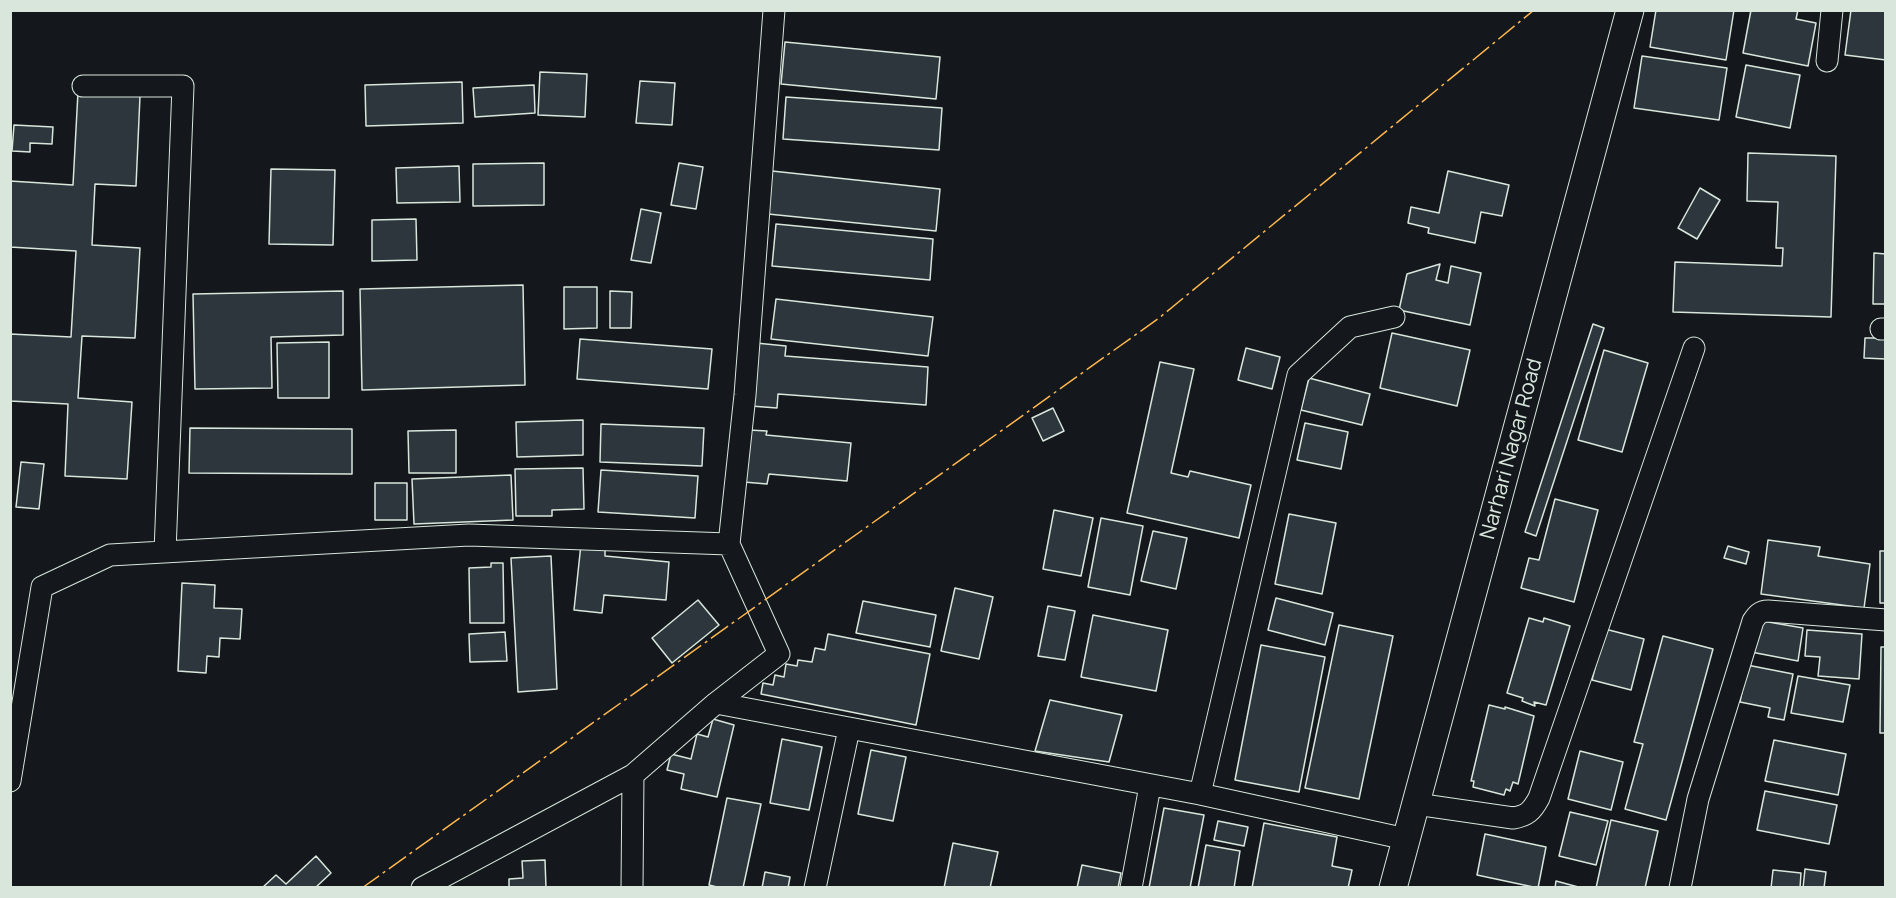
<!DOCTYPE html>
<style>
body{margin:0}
#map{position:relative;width:1896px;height:898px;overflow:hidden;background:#14181c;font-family:Manrope,sans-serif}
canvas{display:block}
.frame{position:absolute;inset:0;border:12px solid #d8e6dc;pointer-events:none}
</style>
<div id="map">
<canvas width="1896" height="898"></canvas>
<div class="frame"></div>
</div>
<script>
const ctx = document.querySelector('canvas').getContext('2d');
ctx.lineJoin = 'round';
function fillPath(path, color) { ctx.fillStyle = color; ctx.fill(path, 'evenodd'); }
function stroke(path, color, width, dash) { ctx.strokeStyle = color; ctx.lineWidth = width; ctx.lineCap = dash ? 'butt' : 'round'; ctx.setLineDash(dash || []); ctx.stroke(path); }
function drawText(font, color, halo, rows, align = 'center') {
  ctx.font = font + ' Manrope,sans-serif'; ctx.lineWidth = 4.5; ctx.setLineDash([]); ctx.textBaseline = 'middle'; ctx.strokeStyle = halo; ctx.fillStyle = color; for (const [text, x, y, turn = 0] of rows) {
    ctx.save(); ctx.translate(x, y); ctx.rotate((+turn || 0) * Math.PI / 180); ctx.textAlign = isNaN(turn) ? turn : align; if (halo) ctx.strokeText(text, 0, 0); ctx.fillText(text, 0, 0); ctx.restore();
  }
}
const building = new Path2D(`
 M 1656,10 L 1734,10 L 1726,60 L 1650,47 Z
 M 1751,10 L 1798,10 L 1796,19 L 1816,23 L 1808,66 L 1743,53 Z
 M 1851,10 L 1886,10 L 1886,60 L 1845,55 Z
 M 785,42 L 940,57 L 936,99 L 781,84 Z
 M 1642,56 L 1727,68 L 1719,120 L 1634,108 Z
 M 1746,65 L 1800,75 L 1790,128 L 1736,117 Z
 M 540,72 L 587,74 L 585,117 L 538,115 Z
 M 640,81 L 675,83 L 672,125 L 636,123 Z
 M 462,82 L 463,123 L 366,126 L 365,85 Z
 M 534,85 L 535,113 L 475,117 L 473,88 Z
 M 78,92 L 140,96 L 136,186 L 95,184 L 92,245 L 140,248 L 135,338 L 82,336 L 78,398 L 132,402 L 127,479 L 65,476 L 68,404 L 10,401 L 10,334 L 71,337 L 76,251 L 10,247 L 10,181 L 73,185 Z
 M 786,97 L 942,108 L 939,150 L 783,139 Z
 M 14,125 L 53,127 L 52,144 L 30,143 L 30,152 L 12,151 Z
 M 1748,153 L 1836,156 L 1831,317 L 1673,312 L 1675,262 L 1782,266 L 1783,248 L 1776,248 L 1778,202 L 1747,201 Z
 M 544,163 L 544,205 L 473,206 L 473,164 Z
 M 679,163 L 703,167 L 696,209 L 671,205 Z
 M 459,166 L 460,202 L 397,203 L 396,168 Z
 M 271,169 L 335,170 L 333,245 L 269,244 Z
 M 772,171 L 940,189 L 936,231 L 768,214 Z
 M 1448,171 L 1509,185 L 1502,216 L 1481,212 L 1475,243 L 1428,233 L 1429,228 L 1408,223 L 1411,207 L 1439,213 Z
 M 1700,188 L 1720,200 L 1697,239 L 1678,228 Z
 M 641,209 L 661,213 L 651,263 L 631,260 Z
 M 416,219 L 417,260 L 372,261 L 372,220 Z
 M 776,224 L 933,239 L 930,280 L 772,266 Z
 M 1874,253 L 1886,254 L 1886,315 L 1885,304 L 1873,304 Z
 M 1440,264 L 1436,280 L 1448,283 L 1451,266 L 1481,273 L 1470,325 L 1399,310 L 1407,274 Z
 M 523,285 L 525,385 L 362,390 L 360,289 Z
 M 564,287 L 597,287 L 597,328 L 564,329 Z
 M 343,291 L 343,335 L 271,337 L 272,388 L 195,389 L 193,294 Z
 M 610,291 L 632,292 L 631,328 L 610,328 Z
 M 776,299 L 933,317 L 928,356 L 771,339 Z
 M 1593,324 L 1604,328 L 1536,536 L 1525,532 Z
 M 1392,333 L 1470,350 L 1457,406 L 1380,388 Z
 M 1865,338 L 1886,338 L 1886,359 L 1864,358 Z
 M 580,339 L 712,349 L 708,389 L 577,379 Z
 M 329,342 L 329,398 L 278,398 L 277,343 Z
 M 756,343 L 786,346 L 785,356 L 928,367 L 926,405 L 778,394 L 777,408 L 751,406 Z
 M 1246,348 L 1280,357 L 1272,389 L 1238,380 Z
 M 1604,350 L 1648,363 L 1622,452 L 1578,440 Z
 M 1160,362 L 1194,369 L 1171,473 L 1188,477 L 1190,471 L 1251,485 L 1239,538 L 1127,513 Z
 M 1309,378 L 1370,394 L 1362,425 L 1301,410 Z
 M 1053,408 L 1064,431 L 1043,441 L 1032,418 Z
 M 583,420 L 583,455 L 517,457 L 516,422 Z
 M 1305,423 L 1348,432 L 1341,469 L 1297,460 Z
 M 601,424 L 704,428 L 702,466 L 600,462 Z
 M 190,428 L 352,429 L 352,474 L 189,473 Z
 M 456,430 L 456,473 L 409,473 L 408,431 Z
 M 749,430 L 767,431 L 766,435 L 851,443 L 847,481 L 769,474 L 767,484 L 744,482 Z
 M 21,462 L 44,464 L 39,509 L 16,507 Z
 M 583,468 L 584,509 L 552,510 L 552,516 L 516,516 L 515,469 Z
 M 601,470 L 698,476 L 695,518 L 598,512 Z
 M 511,475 L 513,520 L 414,524 L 412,479 Z
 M 375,483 L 407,483 L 407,520 L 375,520 Z
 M 1555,499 L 1598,510 L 1574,602 L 1521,588 L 1529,558 L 1539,560 Z
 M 1054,510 L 1093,518 L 1081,576 L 1043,569 Z
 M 1289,514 L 1336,523 L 1322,594 L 1275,584 Z
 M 1101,518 L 1143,526 L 1130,595 L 1088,587 Z
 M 1153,531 L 1187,538 L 1176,589 L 1141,581 Z
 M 1768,540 L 1820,547 L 1818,556 L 1870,564 L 1864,608 L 1761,594 Z
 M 581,544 L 605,546 L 605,556 L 669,562 L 666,600 L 604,595 L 602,613 L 574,610 Z
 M 1728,546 L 1749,552 L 1746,564 L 1724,558 Z
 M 1880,551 L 1886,551 L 1886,603 L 1880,603 Z
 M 551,556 L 557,689 L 518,692 L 511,558 Z
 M 491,563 L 503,563 L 504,623 L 470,623 L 469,568 L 491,567 Z
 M 182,583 L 215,585 L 214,608 L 242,609 L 240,639 L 220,638 L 219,657 L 207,656 L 206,673 L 178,671 Z
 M 955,588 L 993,597 L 979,659 L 941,651 Z
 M 1276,598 L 1333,613 L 1325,645 L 1268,630 Z
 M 698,600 L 719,625 L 672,663 L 652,638 Z
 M 863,601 L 936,615 L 930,647 L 856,633 Z
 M 1048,606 L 1075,611 L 1065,660 L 1038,656 Z
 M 1093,615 L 1168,630 L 1156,691 L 1081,677 Z
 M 1529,618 L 1543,622 L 1544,618 L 1570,626 L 1546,705 L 1534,702 L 1535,706 L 1522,701 L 1523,698 L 1507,693 Z
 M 1757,620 L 1803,628 L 1798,661 L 1751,652 Z
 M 1339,625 L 1393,636 L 1359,799 L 1305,788 Z
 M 1605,629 L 1644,639 L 1631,690 L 1592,680 Z
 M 1807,630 L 1862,634 L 1859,679 L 1818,676 L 1820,657 L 1805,656 Z
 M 505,632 L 507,661 L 470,662 L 469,634 Z
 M 828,634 L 930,654 L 916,725 L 761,694 L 763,683 L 773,685 L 775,675 L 784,677 L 786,664 L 797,666 L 798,660 L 812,662 L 815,648 L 825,650 Z
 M 1663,636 L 1713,649 L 1666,820 L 1625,809 L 1643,744 L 1634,742 Z
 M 1261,645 L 1325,657 L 1299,792 L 1235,780 Z
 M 1881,647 L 1886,647 L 1886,746 L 1885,733 L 1880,733 Z
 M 1747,665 L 1793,674 L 1784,720 L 1768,717 L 1770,708 L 1740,702 Z
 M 1798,676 L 1850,685 L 1843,722 L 1791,713 Z
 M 1050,700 L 1122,715 L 1109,762 L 1035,751 Z
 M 1489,705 L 1505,709 L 1505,707 L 1534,716 L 1518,784 L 1513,782 L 1510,791 L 1506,789 L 1504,795 L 1473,787 L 1474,781 L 1471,781 Z
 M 713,719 L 734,725 L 717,797 L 681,789 L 684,774 L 667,770 L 671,754 L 691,759 L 697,734 L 708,737 Z
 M 782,739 L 822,747 L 809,810 L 770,803 Z
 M 1774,740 L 1846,754 L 1838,795 L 1765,781 Z
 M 871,750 L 906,757 L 893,821 L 858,814 Z
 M 1580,751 L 1623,762 L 1611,810 L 1568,799 Z
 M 1765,791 L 1837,805 L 1829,844 L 1757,830 Z
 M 727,798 L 761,804 L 743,888 L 721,888 L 709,885 Z
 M 1164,808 L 1204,815 L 1190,888 L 1149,888 Z
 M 1570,812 L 1608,821 L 1596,865 L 1559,856 Z
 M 1611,820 L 1658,831 L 1645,888 L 1596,888 Z
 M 1218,821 L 1248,827 L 1244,846 L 1214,840 Z
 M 1264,823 L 1337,837 L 1332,866 L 1352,870 L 1348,888 L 1252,888 Z
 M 1485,834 L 1546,847 L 1538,888 L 1477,875 Z
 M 953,843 L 998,852 L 990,888 L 944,888 Z
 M 1206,845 L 1240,851 L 1234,888 L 1198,888 Z
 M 316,856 L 331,873 L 315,888 L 262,888 L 276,875 L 286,884 Z
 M 545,860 L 546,888 L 509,888 L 509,879 L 523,878 L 522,861 Z
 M 1082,865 L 1121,873 L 1118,888 L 1077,888 Z
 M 1805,869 L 1826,872 L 1824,888 L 1803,888 Z
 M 1773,870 L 1801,873 L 1800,888 L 1771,888 Z
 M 765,872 L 790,877 L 788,888 L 762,888 Z
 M 1556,881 L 1582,888 L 1555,888 Z`);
fillPath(building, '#2c363c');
stroke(building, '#d8e6dc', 1.5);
const minor = new Path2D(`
 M 774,10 L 745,395 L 729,544 L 779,654 L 716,703 L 1200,794 L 1406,839
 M 1827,61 L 1832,10
 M 83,86 L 183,86 L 165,552
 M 1881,329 L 1886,329
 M 10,781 L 42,587 L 110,555 L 469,535 L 729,544
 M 1200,794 L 1298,375 L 1350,327 L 1394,317
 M 1416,804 L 1513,818 C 1527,816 1532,811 1539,798 L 1694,348
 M 422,888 L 633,775
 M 632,888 L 633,775 L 716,703
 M 815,888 L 849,729
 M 1131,888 L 1150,786
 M 1680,888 L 1698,799 L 1753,621 C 1757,615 1760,611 1768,611 L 1886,620`);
const tertiary = new Path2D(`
 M 1393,888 L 1630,10`);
stroke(minor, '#d8e6dc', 23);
stroke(tertiary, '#d8e6dc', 29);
stroke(minor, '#14181c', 21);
stroke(tertiary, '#14181c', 27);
stroke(new Path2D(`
 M 362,888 L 1159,318 L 1534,10`), '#ffb74d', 1.5, [21, 4.5, 3, 4.5]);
drawText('21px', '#d8e6dc', '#14181c', [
 ["Narhari Nagar Road",1512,449,-75]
]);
</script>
